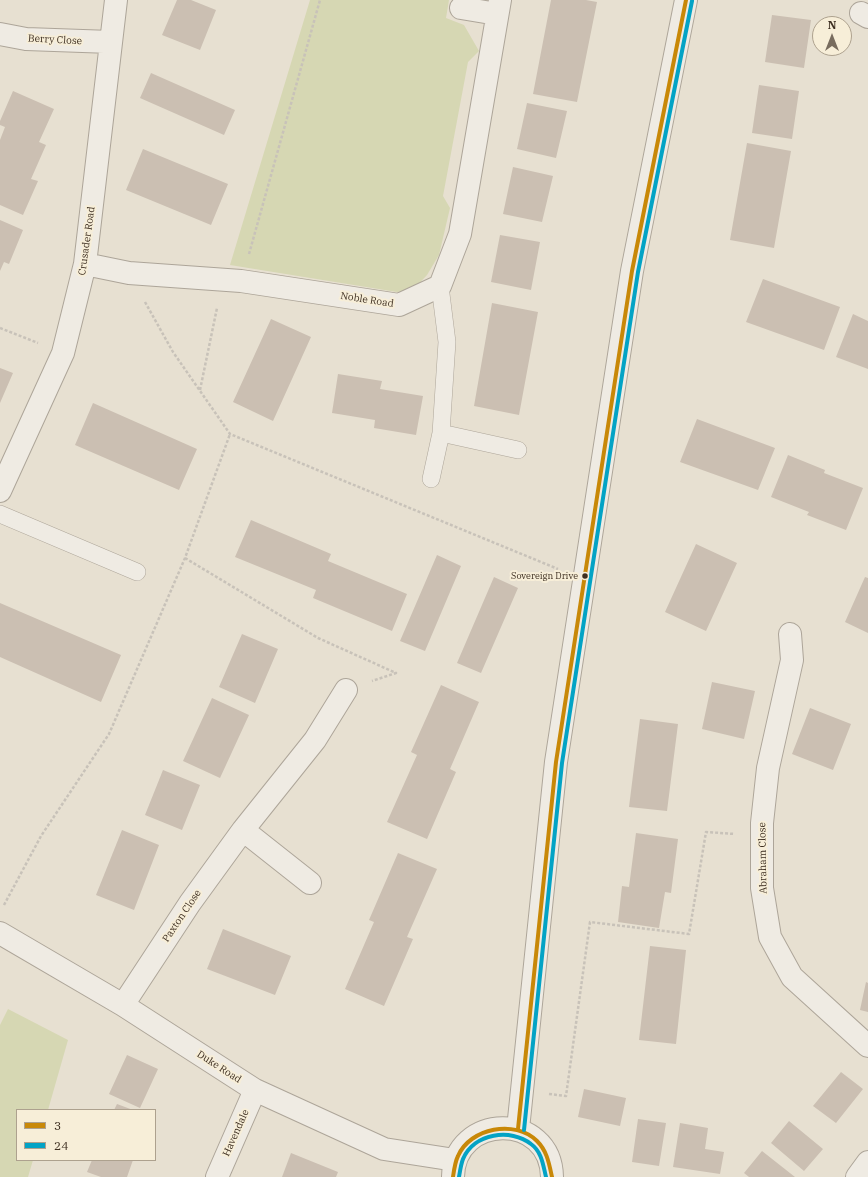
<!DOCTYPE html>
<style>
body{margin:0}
#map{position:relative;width:868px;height:1177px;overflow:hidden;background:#e7e0d1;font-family:"IBM Plex Serif",serif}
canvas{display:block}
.legend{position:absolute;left:16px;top:1109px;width:140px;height:52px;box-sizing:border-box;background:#f7eed8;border:1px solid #ada18e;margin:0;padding:5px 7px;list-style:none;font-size:12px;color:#3d2e20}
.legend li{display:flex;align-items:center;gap:8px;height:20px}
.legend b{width:20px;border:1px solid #ada18e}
.north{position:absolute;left:812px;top:16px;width:40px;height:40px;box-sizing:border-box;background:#f7eed8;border:1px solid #ada18e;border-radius:50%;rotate:0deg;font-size:11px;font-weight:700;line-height:16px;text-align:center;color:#3d2e20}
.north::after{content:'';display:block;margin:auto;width:14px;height:18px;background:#786c5e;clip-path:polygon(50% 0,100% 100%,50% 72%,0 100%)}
</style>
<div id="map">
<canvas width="868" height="1177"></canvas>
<ul class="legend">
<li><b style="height:5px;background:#c88808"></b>3</li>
<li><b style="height:5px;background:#03a3c5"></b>24</li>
</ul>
<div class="north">N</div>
</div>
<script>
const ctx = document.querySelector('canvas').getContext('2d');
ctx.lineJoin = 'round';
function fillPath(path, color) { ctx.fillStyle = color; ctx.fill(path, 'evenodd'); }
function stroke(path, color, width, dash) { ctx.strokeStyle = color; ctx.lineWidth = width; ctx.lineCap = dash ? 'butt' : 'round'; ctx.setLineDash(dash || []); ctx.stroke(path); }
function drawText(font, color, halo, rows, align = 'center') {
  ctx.font = font + ' "IBM Plex Serif",serif'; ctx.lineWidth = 4; ctx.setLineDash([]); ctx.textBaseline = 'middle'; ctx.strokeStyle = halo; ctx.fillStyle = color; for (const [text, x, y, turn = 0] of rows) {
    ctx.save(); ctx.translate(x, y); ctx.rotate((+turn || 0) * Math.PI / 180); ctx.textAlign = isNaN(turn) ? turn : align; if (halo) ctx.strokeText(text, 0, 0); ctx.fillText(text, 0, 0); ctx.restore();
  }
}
fillPath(new Path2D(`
 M 310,0 L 449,0 L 446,18 L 464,25 L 479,51 L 468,62 L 443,196 L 450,208 L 439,255 L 427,275 L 413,290 L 397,292 L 230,265 Z
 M 8,1009 L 68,1040 L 48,1110 L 17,1110 L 17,1160 L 33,1160 L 28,1177 L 0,1177 L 0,1025 Z`), '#d6d7b3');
fillPath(new Path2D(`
 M 177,0 L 191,0 L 216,10 L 200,50 L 162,35 Z
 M 551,0 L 586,0 L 597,2 L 577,102 L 533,94 Z
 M 772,15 L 811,20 L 804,68 L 765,62 Z
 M 151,73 L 235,110 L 224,135 L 140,98 Z
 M 759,85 L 799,91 L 792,139 L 752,133 Z
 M 13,91 L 54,109 L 39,142 L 46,145 L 31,179 L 38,181 L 23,215 L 0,205 L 0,140 L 5,127 L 0,125 L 0,121 Z
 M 527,103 L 567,111 L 556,158 L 517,149 Z
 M 747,143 L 791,151 L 774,248 L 730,240 Z
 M 143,149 L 228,184 L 211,225 L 126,190 Z
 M 513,167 L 553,176 L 542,222 L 503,214 Z
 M 0,220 L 23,230 L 9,264 L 4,262 L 0,271 Z
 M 500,235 L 540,242 L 531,290 L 491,282 Z
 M 763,279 L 840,307 L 824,350 L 746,322 Z
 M 492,303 L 538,312 L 519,415 L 474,406 Z
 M 853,314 L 868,321 L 868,369 L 836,357 Z
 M 271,319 L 311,337 L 273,421 L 233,402 Z
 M 0,368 L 13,373 L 0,403 Z
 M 338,374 L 382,381 L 380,389 L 423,396 L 416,435 L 374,428 L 375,420 L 332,413 Z
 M 93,403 L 197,449 L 179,490 L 75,445 Z
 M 697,419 L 775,448 L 758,490 L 680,462 Z
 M 788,455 L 825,470 L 824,473 L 863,488 L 846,530 L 807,515 L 809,512 L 771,497 Z
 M 251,520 L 331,554 L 328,561 L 407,594 L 392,631 L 313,598 L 316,590 L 235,557 Z
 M 696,544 L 737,563 L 706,631 L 665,612 Z
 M 437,555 L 461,566 L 425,651 L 400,641 Z
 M 494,577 L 518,588 L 481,673 L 457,663 Z
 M 865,577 L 868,578 L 868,633 L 845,622 Z
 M 0,603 L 121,655 L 101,702 L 0,657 Z
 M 242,634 L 278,649 L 255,703 L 219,687 Z
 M 712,682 L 755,691 L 744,739 L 702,729 Z
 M 441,685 L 479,702 L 450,769 L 456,772 L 427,839 L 387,822 L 417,755 L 411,752 Z
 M 212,698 L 249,715 L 220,778 L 183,761 Z
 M 810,708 L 851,724 L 833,770 L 792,754 Z
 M 640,719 L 678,724 L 667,811 L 629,807 Z
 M 163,770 L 200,785 L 182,830 L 145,815 Z
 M 122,830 L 159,845 L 134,910 L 96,895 Z
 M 636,833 L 678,839 L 671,893 L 665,892 L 659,928 L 618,922 L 622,886 L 629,887 Z
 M 398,853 L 437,869 L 407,937 L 413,939 L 384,1006 L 345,989 L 374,922 L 369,920 Z
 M 223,929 L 291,956 L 275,995 L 207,969 Z
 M 650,946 L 686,950 L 676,1044 L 639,1040 Z
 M 866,982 L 868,983 L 868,1012 L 860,1010 Z
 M 127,1055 L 158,1069 L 140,1108 L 109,1094 Z
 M 841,1072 L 863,1089 L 836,1123 L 813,1106 Z
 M 584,1089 L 626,1098 L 620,1126 L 578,1117 Z
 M 117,1104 L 133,1110 L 114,1110 Z
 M 638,1119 L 666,1123 L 659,1166 L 632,1162 Z
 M 789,1121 L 823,1149 L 804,1171 L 771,1143 Z
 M 680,1123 L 708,1128 L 705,1149 L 724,1152 L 720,1174 L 673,1167 Z
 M 762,1151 L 795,1177 L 749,1177 L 744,1173 Z
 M 291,1153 L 338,1172 L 336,1177 L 282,1177 Z
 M 92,1160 L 133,1160 L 127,1177 L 101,1177 L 87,1172 Z`), '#cbbfb2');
const service = new Path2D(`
 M 441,433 L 518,450
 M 431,479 L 441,433 L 447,342 L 440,286
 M 0,514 L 137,572`);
const minor = new Path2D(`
 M 461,8 L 497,14
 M 861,13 L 868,17
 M 0,34 L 26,39 L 111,42
 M 85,264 L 129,273 L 241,281 L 399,305 L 440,286 L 460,234 L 500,0
 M 0,491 L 63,353 L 85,264 L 116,0
 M 790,634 L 792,660 L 768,768 L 762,823 L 762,888 L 770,937 L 792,977 L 868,1046
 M 243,830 L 310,883
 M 0,933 L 123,1005 L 255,1090 L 384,1149 L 455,1160
 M 123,1005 L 190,903 L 243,830 L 315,740 L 346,690
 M 217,1177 L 255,1090
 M 857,1177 L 868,1162`);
const tertiary = new Path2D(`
 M 518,1129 L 556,762 L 632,271 L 686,0
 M 453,1177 C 454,1113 551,1111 552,1177`);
stroke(service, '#ada599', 18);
stroke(minor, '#ada599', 24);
stroke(tertiary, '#ada599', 24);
stroke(new Path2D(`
 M 249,254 L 320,0
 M 145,302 L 173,352 L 230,434 L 558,569
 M 0,328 L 38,343
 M 200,390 L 217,308
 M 185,558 L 318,638 L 396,673 L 372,681
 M 4,905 L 41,836 L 109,734 L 185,558 L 230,434
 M 549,1094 L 566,1096 L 590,922 L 689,934 L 706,832 L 735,834`), '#c8c2b9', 2.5, [3, 2]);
stroke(service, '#efebe3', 17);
stroke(minor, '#efebe3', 22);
stroke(tertiary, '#efebe3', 22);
stroke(new Path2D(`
 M 518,1129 L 556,762 L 632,271 L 686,0
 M 453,1177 C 454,1170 455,1162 458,1156 C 470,1128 515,1119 537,1141 C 547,1151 549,1163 552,1177`), '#c88808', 4);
stroke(new Path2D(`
 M 524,1130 L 562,763 L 638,272 L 692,1
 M 459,1177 C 460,1171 461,1164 463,1159 C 474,1133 511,1128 531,1144 C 542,1152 543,1165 546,1177`), '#03a3c5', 4);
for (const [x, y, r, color] of [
 [585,576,3.5,"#3d2e20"]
]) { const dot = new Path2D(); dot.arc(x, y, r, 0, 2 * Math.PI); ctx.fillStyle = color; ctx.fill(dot); stroke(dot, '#f7eed8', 1.5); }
drawText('9px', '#3d2e20', '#f7eed8', [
 ["Sovereign Drive",578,576]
], 'right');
drawText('10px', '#3d2e20', '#f7eed8', [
 ["Berry Close",55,40,3],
 ["Crusader Road",87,241,-82],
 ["Noble Road",367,300,9],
 ["Abraham Close",763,858,-91],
 ["Paxton Close",182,916,-56],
 ["Duke Road",219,1067,33],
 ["Havendale",236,1133,-66]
]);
</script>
